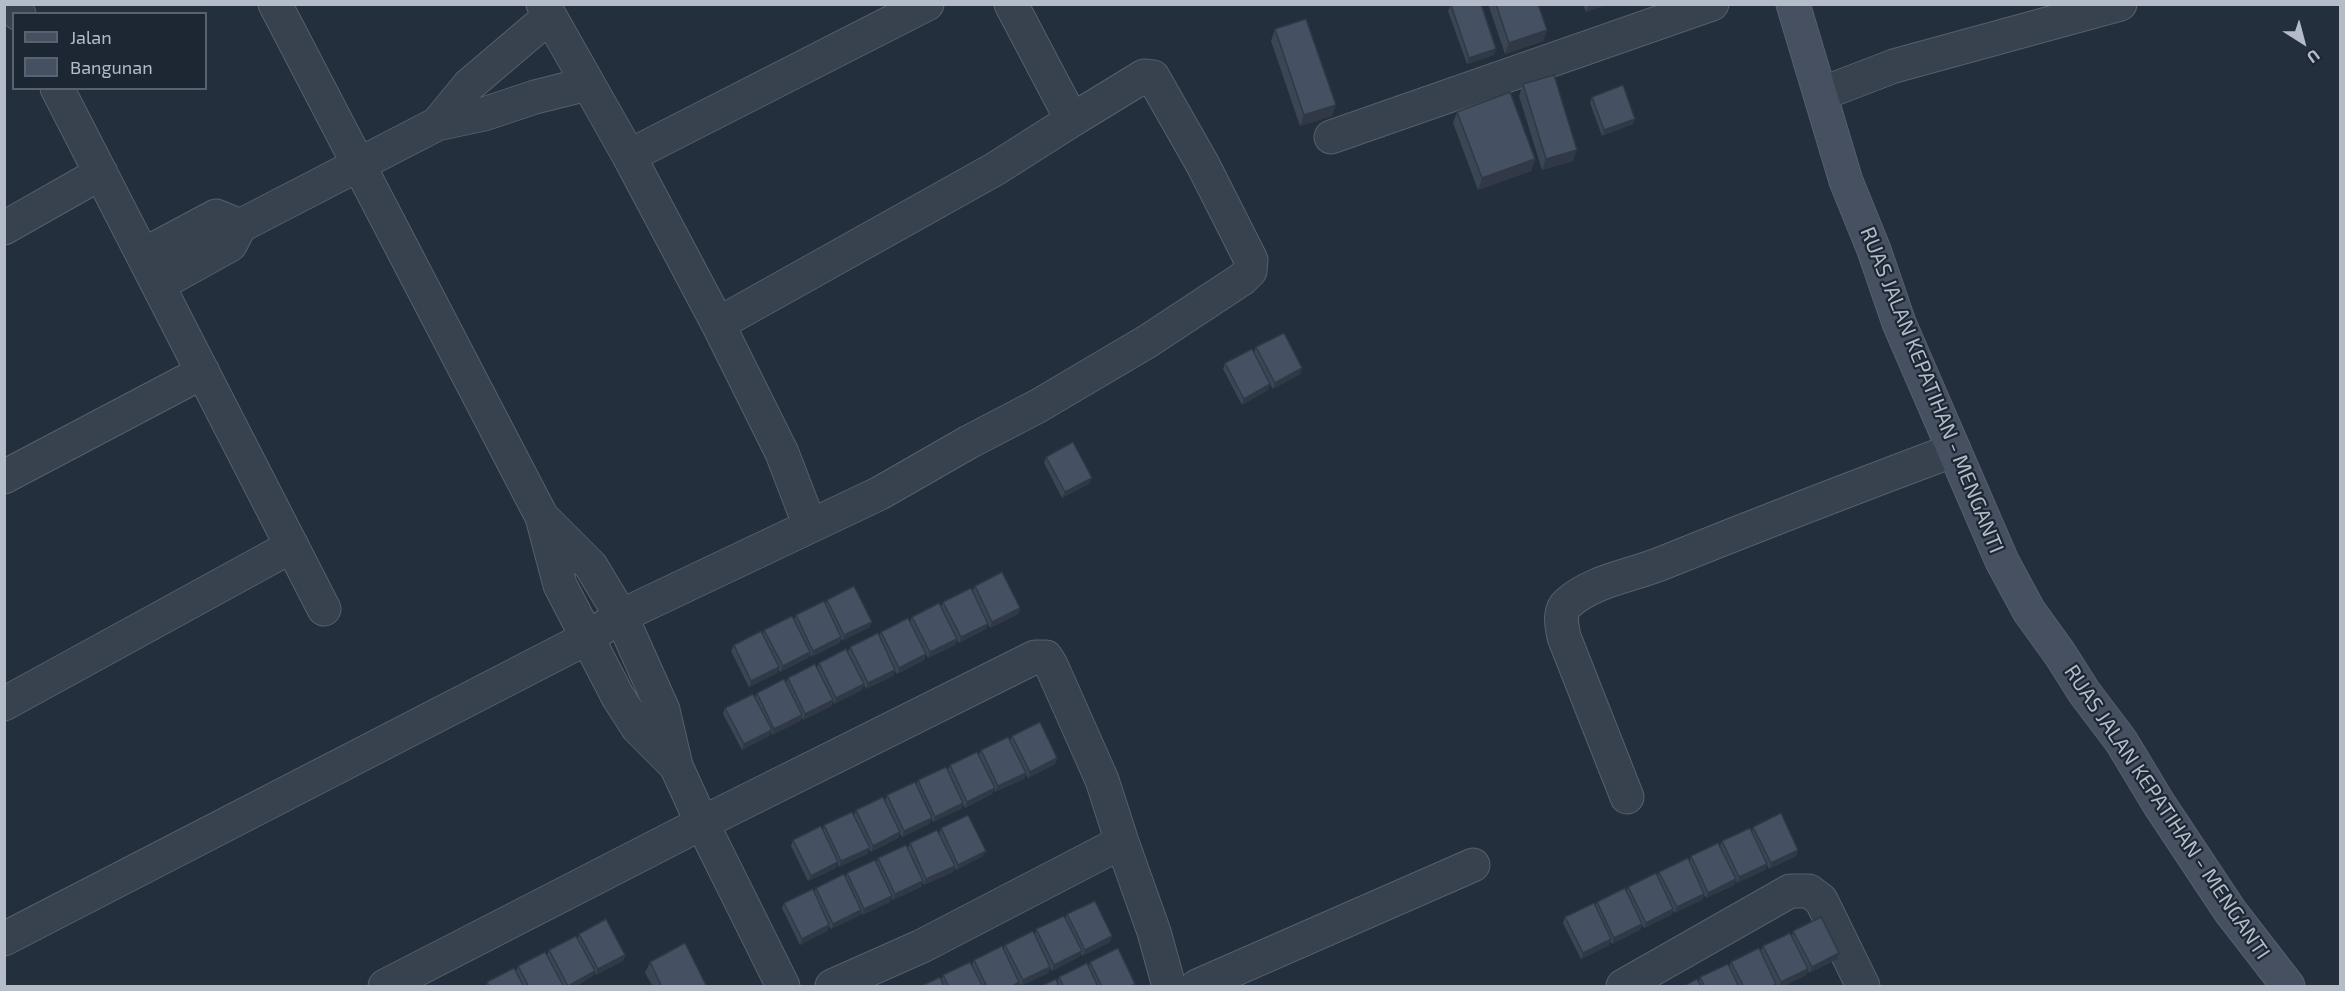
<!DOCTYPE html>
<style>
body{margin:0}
#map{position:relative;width:2345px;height:991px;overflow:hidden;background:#242f3e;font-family:"Exo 2",sans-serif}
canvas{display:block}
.frame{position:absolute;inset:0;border:6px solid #b4bcc9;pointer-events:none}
.legend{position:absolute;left:12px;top:12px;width:195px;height:78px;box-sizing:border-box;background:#1d2633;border:2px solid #59626f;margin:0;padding:8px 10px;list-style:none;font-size:18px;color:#b4bcc9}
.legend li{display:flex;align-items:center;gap:12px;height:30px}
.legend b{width:30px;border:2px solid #59626f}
.north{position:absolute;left:2273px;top:12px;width:60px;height:60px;-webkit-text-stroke:4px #1d2633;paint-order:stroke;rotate:144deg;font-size:16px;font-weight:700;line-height:24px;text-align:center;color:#b4bcc9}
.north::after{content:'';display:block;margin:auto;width:21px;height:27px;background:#b4bcc9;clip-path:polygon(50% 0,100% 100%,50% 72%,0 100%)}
</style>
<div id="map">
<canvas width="2345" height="991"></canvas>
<div class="frame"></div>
<ul class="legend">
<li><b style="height:8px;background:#465061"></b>Jalan</li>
<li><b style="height:16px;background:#455162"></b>Bangunan</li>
</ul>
<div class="north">U</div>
</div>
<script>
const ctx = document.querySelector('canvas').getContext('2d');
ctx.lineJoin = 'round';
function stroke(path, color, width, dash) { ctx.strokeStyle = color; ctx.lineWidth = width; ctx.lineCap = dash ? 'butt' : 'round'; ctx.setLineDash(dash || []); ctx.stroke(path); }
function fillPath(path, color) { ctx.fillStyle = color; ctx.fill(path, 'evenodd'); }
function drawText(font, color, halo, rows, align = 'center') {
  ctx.font = font + ' "Exo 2",sans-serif'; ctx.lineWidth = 4.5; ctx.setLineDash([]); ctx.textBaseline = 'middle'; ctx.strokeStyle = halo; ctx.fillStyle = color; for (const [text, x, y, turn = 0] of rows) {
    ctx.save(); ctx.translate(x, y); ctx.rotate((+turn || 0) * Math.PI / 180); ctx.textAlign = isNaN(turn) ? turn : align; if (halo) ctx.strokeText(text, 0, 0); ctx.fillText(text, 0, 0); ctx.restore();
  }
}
const street = new Path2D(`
 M 14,4 L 19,14
 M 275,4 L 542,517 L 560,585 L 618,697 L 638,728 L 676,766
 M 543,4 L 629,156 L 718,324 L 782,453 L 810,526
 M 57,88 L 324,609
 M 1821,94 L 1894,66 L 2120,4
 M 437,124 L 469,85 L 549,17
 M 1331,137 L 1712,4
 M 629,156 L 927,4
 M 4,228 L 101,173
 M 143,255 L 216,216 L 240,226
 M 158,285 L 230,245 L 240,226 L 437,124 L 484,114 L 535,97 L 587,84
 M 718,324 L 995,169 L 1072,120
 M 4,477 L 203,372
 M 544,519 L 591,566 L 621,616 L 663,710 L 676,766 L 702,823 L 783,986
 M 4,704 L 292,546
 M 1627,797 L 1564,637 C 1562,626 1558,611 1568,603 C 1592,581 1630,576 1660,564 C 1757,525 1855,487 1954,450
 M 4,939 L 587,638 L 621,616 L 880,493 L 969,442 L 1038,406 L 1148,341 L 1242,279 L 1250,271 L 1251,260 L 1203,165 L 1153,77 L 1144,76 L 1072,120 L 1011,4
 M 385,986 L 702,823 L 1035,657 L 1046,657 L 1051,665 L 1102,780 L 1122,842
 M 832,986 L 922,946 L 1122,842 L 1154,932 L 1169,986
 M 1197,986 L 1473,865
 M 1623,986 L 1790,891 L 1809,891 L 1821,900 L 1863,986`);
const secondary = new Path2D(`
 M 1793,4 L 1846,181 L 1874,250 L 1899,323 L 2002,561 L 2029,611 L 2060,654 L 2084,692 L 2121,741 L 2159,804 L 2230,911 L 2288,986`);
stroke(street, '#565f6c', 35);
stroke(secondary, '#565f6c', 35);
stroke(street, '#38414e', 33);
stroke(secondary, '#465061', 33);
fillPath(new Path2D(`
 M 1488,4 L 1538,4 L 1547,30 L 1543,41 L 1505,54 Z
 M 1583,4 L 1608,4 L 1586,12 Z
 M 1451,5 L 1494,55 L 1467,64 L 1448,11 Z
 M 1275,29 L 1332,116 L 1300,126 L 1271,41 Z
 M 1523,84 L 1573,161 L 1542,170 L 1519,96 Z
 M 1592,97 L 1635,119 L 1633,124 L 1602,136 L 1590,103 Z
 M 1457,112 L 1535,159 L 1531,171 L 1478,190 L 1453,123 Z
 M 1256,347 L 1302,368 L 1300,374 L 1273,389 L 1270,384 L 1268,390 L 1242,405 L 1223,369 L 1225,363 L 1254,353 Z
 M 1046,457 L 1090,483 L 1062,498 L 1044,463 Z
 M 975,586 L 1020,608 L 1018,614 L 990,628 L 988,624 L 986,629 L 959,643 L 957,640 L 955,645 L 928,658 L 926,654 L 924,660 L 897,674 L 895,671 L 893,676 L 866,689 L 864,685 L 862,690 L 834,704 L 833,701 L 831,706 L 803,720 L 802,717 L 800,721 L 772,735 L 771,732 L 769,736 L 742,750 L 723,714 L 725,708 L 755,698 L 757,693 L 786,683 L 788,678 L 817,668 L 819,663 L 848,652 L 850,647 L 879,636 L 881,632 L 910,622 L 912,617 L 941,607 L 943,602 L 972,592 Z
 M 827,600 L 870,627 L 842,641 L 841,638 L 839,643 L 811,657 L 810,653 L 808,658 L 780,672 L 778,668 L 777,673 L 749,687 L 731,651 L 734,645 L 763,634 L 764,630 L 794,620 L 796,615 L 825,605 Z
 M 1012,736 L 1057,758 L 1055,764 L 1028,778 L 1026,774 L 1024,779 L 995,792 L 994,789 L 992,794 L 965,808 L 963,804 L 961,809 L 933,822 L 931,818 L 929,824 L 902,837 L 900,833 L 898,838 L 871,852 L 869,849 L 867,854 L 839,867 L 837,863 L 836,868 L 808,881 L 791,846 L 793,840 L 823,830 L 824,825 L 854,815 L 856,810 L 885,801 L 887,795 L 916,785 L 918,780 L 947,771 L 950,765 L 979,755 L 981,750 L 1010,741 Z
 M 1753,827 L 1798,850 L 1796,856 L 1769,869 L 1767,865 L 1765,870 L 1737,883 L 1736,880 L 1734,885 L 1706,898 L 1704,895 L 1702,900 L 1674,913 L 1673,910 L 1671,915 L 1644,928 L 1642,925 L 1640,930 L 1612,944 L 1610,941 L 1609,945 L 1581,959 L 1563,923 L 1565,917 L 1595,906 L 1597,902 L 1626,892 L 1628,887 L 1657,877 L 1659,872 L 1689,862 L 1691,856 L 1720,846 L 1722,841 L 1752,832 Z
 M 941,828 L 983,856 L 956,870 L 954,867 L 953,872 L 924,885 L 923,882 L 921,887 L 893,900 L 891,897 L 890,902 L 862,915 L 861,912 L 859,916 L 831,929 L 829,926 L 827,931 L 800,945 L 782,908 L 784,903 L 814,892 L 816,888 L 845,877 L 847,873 L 876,863 L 878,858 L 908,848 L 910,843 L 939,834 Z
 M 1067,914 L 1112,936 L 1110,942 L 1082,956 L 1081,953 L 1079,957 L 1052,971 L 1050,968 L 1048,973 L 1021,986 L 1019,983 L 1018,987 L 920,987 L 941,980 L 943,975 L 972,965 L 974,960 L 1003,949 L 1005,945 L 1035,935 L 1036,929 L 1065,919 Z
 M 1793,931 L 1839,953 L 1837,959 L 1809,973 L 1808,970 L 1806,975 L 1782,987 L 1778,987 L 1774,980 L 1775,987 L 1682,987 L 1699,982 L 1700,977 L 1729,967 L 1731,962 L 1761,951 L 1763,946 L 1792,936 Z
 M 579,934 L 625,955 L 623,961 L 596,975 L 594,972 L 593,976 L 574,987 L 486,987 L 487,982 L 516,971 L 518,966 L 547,956 L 549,950 L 578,938 Z
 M 650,962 L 707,987 L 649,987 L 652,985 L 645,973 Z
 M 1090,962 L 1135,984 L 1134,987 L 1040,987 L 1057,982 L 1059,977 L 1088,967 Z`), '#3b4654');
fillPath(new Path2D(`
 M 1589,4 L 1608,4 L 1586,12 Z
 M 1547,30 L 1543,41 L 1505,54 L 1509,43 Z
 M 1496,49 L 1494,55 L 1467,64 L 1469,58 Z
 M 1336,105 L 1332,116 L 1300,126 L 1304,115 Z
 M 1635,119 L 1633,124 L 1602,136 L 1604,130 Z
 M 1577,150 L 1573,161 L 1542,170 L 1546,159 Z
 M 1535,159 L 1531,171 L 1478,190 L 1482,178 Z
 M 1302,368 L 1300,374 L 1273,389 L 1275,383 Z
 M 1270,384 L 1268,390 L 1242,405 L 1244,399 Z
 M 1092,478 L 1090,483 L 1062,498 L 1065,492 Z
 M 1020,608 L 1018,614 L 990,628 L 992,622 Z
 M 872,622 L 870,627 L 842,641 L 844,635 Z
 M 988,624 L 986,629 L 959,643 L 961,637 Z
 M 841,637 L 839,643 L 811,657 L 813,651 Z
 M 957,639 L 955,645 L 928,658 L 930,652 Z
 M 810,652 L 808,658 L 780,672 L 783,666 Z
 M 926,654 L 924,660 L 897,674 L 899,668 Z
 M 779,667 L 777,673 L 749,687 L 751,681 Z
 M 895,670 L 893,676 L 866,689 L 868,683 Z
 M 864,684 L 862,690 L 834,704 L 836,698 Z
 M 833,700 L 831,706 L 803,720 L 805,714 Z
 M 802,715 L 800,721 L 772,735 L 774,729 Z
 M 772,730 L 769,736 L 742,750 L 744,744 Z
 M 1057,758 L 1055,764 L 1028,778 L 1030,772 Z
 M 1026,773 L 1024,779 L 995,792 L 998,786 Z
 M 995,788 L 992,794 L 965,808 L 967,802 Z
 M 963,803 L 961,809 L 933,822 L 935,817 Z
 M 932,818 L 929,824 L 902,837 L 904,831 Z
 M 900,832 L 898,838 L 871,852 L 873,846 Z
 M 870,848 L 867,854 L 839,867 L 841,861 Z
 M 1798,850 L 1796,856 L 1769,869 L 1771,863 Z
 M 986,851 L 983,856 L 956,870 L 958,865 Z
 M 838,862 L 836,868 L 808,881 L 811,876 Z
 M 1767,864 L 1765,870 L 1737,883 L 1739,877 Z
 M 955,866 L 953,872 L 924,885 L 926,879 Z
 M 1736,879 L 1734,885 L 1706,898 L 1708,893 Z
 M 923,881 L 921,887 L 893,900 L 895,894 Z
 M 1704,894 L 1702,900 L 1674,913 L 1677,907 Z
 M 892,896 L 890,902 L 862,915 L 864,909 Z
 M 1673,909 L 1671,915 L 1644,928 L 1646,923 Z
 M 861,910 L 859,916 L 831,929 L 833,924 Z
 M 1642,924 L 1640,930 L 1612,944 L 1614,938 Z
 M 829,925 L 827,931 L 800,945 L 802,939 Z
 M 1112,936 L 1110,942 L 1082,956 L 1085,950 Z
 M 1611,939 L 1609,945 L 1581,959 L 1583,953 Z
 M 1082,951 L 1079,957 L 1052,971 L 1054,965 Z
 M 1839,953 L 1837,959 L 1809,973 L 1812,967 Z
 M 625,955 L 623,961 L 596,975 L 598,969 Z
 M 1050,967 L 1048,973 L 1021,986 L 1023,980 Z
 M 1808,969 L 1806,975 L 1782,987 L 1779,987 L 1781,982 Z
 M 595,971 L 593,976 L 574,987 L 567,987 Z
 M 1019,982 L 1018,987 L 1011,987 Z`), '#303945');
const building = new Path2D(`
 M 1481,4 L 1496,49 L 1469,58 L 1451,5 Z
 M 1496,4 L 1538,4 L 1547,30 L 1509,43 Z
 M 1306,19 L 1336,105 L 1304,115 L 1275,29 Z
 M 1554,75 L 1577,150 L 1546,159 L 1523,84 Z
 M 1623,85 L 1635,119 L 1604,130 L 1592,97 Z
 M 1510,92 L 1535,159 L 1482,178 L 1457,112 Z
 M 1284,333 L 1302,368 L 1275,383 L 1256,347 Z
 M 1252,349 L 1270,384 L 1244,399 L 1225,363 Z
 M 1073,442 L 1092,478 L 1065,492 L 1046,457 Z
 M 1002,572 L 1020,608 L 992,622 L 975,586 Z
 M 854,586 L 872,622 L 844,635 L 827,600 Z
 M 971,588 L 988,624 L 961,637 L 943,602 Z
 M 824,601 L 841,637 L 813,651 L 796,615 Z
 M 939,603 L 957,639 L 930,652 L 912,617 Z
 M 792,616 L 810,652 L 783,666 L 764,630 Z
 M 908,618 L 926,654 L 899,668 L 881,632 Z
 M 761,631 L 779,667 L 751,681 L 734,645 Z
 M 878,633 L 895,670 L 868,683 L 850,647 Z
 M 846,649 L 864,684 L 836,698 L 819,663 Z
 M 815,664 L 833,700 L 805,714 L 788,678 Z
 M 784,679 L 802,715 L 774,729 L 757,693 Z
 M 753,694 L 772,730 L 744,744 L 725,708 Z
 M 1040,722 L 1057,758 L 1030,772 L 1012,736 Z
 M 1008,737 L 1026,773 L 998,786 L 981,750 Z
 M 977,752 L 995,788 L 967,802 L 950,765 Z
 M 946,767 L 963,803 L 935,817 L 918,780 Z
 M 915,782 L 932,818 L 904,831 L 887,795 Z
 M 883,797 L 900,832 L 873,846 L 856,810 Z
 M 852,812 L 870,848 L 841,861 L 824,825 Z
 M 1781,813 L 1798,850 L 1771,863 L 1753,827 Z
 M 968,815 L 986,851 L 958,865 L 941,828 Z
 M 821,826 L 838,862 L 811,876 L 793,840 Z
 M 1750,828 L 1767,864 L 1739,877 L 1722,841 Z
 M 937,830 L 955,866 L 926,879 L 910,843 Z
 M 1718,843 L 1736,879 L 1708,893 L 1691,856 Z
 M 906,845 L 923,881 L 895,894 L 878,858 Z
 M 1688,858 L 1704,894 L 1677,907 L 1659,872 Z
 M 875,860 L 892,896 L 864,909 L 847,873 Z
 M 1656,873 L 1673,909 L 1646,923 L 1628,887 Z
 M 844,874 L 861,910 L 833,924 L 816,888 Z
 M 1625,888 L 1642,924 L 1614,938 L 1597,902 Z
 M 813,889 L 829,925 L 802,939 L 784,903 Z
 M 1095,901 L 1112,936 L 1085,950 L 1067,914 Z
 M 1594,903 L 1611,939 L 1583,953 L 1565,917 Z
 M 1064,916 L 1082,951 L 1054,965 L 1036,929 Z
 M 1821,917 L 1839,953 L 1812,967 L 1793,931 Z
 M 606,919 L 625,955 L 598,969 L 579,934 Z
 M 1033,931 L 1050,967 L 1023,980 L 1005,945 Z
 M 1790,933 L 1808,969 L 1781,982 L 1763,946 Z
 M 576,936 L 595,971 L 568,986 L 549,950 Z
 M 685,943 L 707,987 L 662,987 L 650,962 Z
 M 1002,946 L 1019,982 L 1011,987 L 987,987 L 974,960 Z
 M 1118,948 L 1135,984 L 1129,987 L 1102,987 L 1090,962 Z
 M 1759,948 L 1776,984 L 1771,987 L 1744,987 L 1731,962 Z
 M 545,952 L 564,987 L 529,987 L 518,966 Z
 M 970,962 L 983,987 L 949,987 L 943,975 Z
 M 1087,963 L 1098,987 L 1064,987 L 1059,977 Z
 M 1728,964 L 1739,987 L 1705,987 L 1700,977 Z
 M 514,968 L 524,987 L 490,987 L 487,982 Z
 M 940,977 L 944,987 L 920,987 Z
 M 1056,979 L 1059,987 L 1040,987 Z
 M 1697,979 L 1701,987 L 1682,987 Z`);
fillPath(building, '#455162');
stroke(building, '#303945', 1.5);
drawText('21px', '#b4bcc9', '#1d2633', [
 ["RUAS JALAN KEPATIHAN - MENGANTI",1932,390,68],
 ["RUAS JALAN KEPATIHAN - MENGANTI",2167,812,56]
]);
</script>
